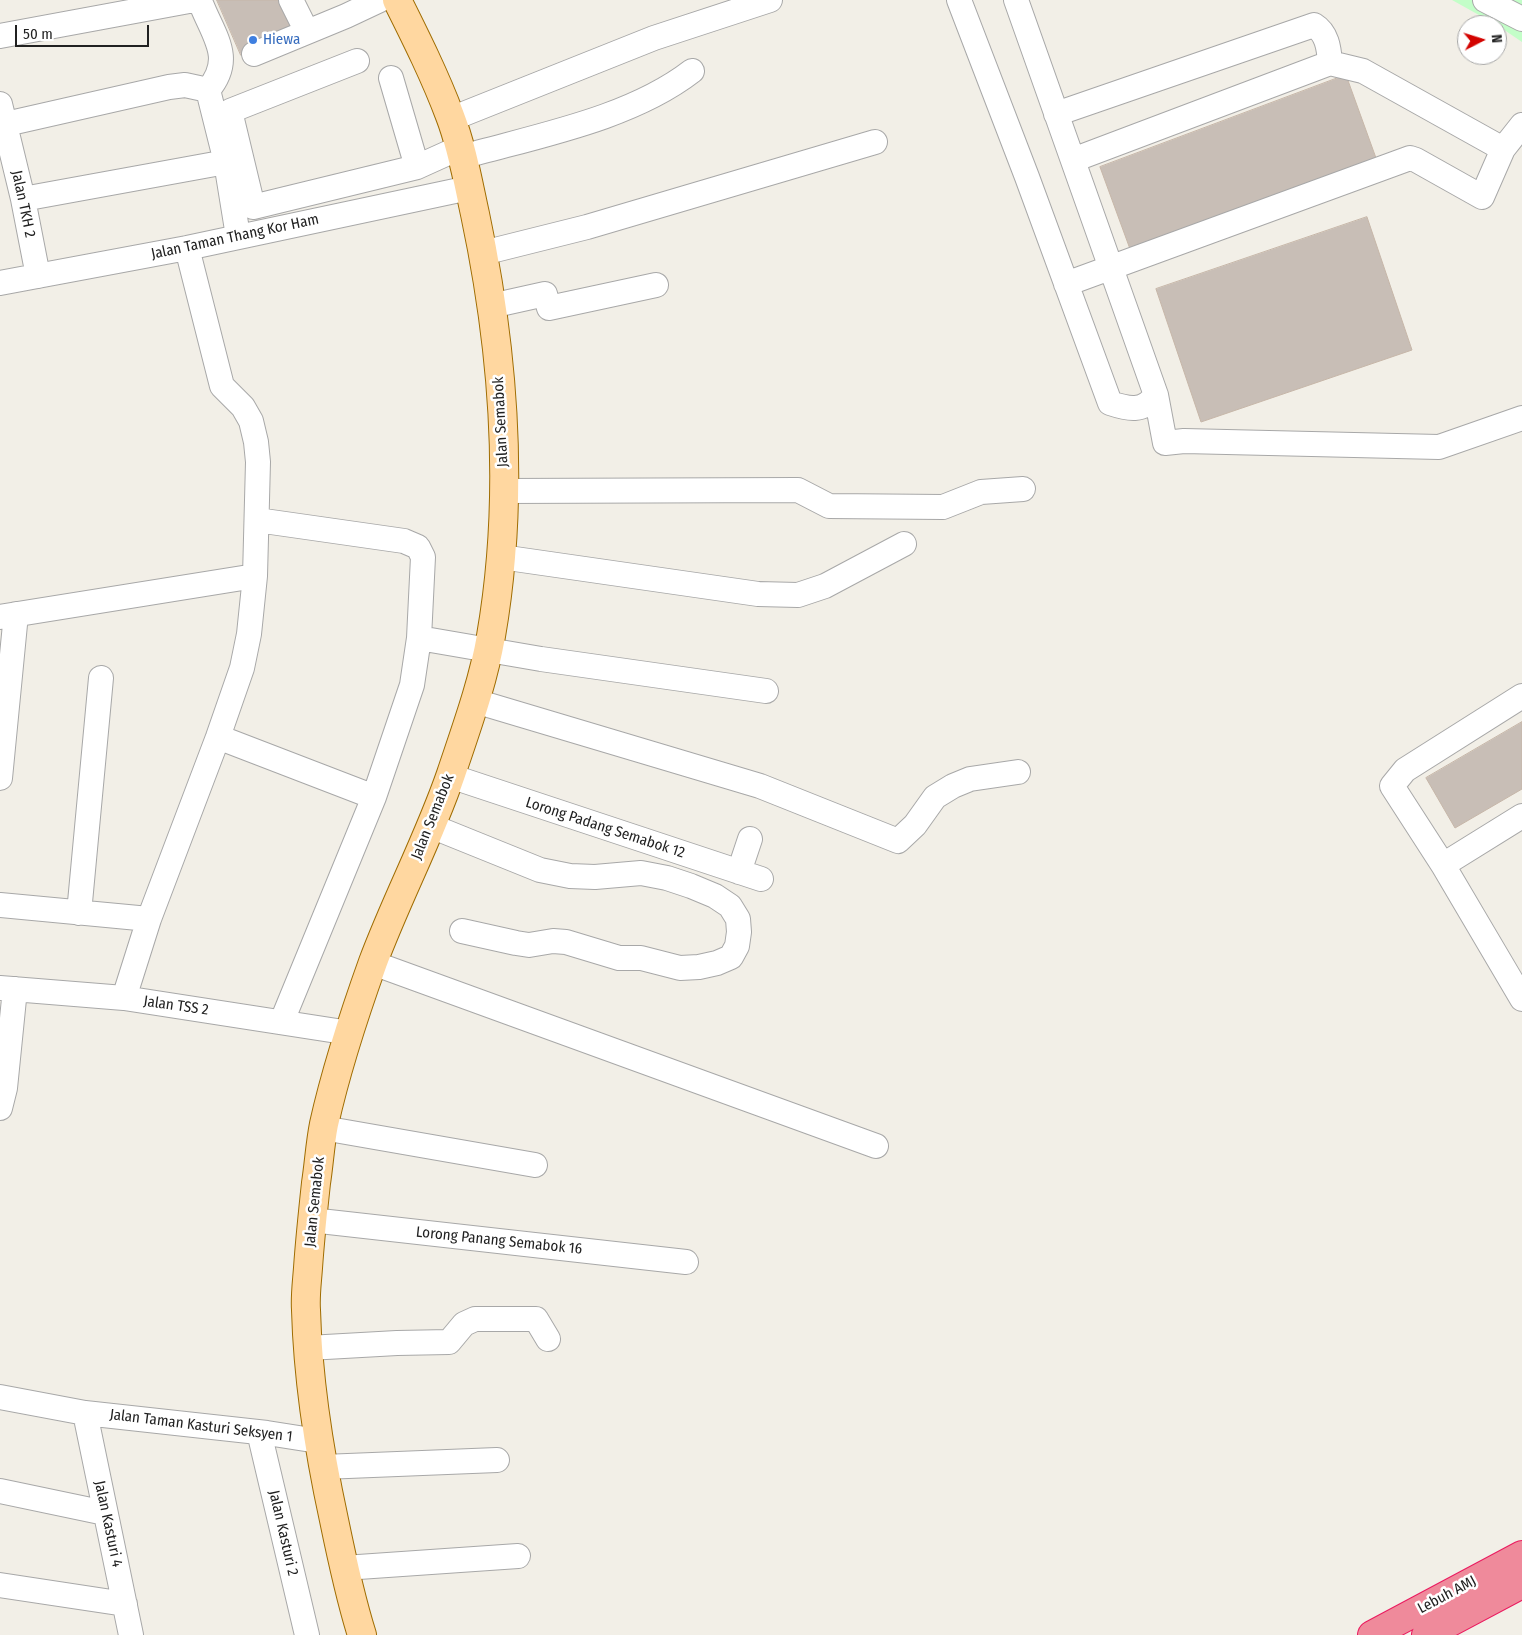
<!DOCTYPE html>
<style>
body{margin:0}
#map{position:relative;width:1522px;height:1635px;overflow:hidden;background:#f2efe7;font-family:"Fira Sans Condensed",sans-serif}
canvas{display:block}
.north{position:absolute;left:1457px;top:15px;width:50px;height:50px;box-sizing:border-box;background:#fff;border:1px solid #a6a6a6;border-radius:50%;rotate:85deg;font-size:14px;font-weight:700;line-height:20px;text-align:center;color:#212121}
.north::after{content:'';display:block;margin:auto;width:18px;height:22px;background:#d30300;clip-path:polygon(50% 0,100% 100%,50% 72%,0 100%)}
.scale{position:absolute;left:15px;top:25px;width:134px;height:22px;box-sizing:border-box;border:2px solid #212121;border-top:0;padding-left:6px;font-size:15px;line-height:18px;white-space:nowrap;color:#212121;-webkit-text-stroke:4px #fff;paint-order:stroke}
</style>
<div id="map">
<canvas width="1522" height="1635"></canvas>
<div class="north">N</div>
<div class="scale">50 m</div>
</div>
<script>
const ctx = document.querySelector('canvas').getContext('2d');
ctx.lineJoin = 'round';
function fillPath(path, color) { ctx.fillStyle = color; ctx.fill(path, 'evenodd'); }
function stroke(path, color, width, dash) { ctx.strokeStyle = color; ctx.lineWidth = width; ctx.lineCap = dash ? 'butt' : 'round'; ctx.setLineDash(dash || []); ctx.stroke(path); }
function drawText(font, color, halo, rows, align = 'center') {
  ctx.font = font + ' "Fira Sans Condensed",sans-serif'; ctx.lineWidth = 5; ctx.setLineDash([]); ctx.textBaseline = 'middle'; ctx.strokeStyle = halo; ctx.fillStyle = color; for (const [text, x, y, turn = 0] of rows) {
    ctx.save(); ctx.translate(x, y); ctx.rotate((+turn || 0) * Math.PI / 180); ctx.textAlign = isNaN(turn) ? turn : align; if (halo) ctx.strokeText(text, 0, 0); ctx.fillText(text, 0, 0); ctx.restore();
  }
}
fillPath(new Path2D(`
 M 1452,0 L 1522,0 L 1522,42 L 1497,25 Z`), '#c3fec8');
const building = new Path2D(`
 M 217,0 L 288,0 L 300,25 L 241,55 Z
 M 1346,75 L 1376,158 L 1130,249 L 1100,167 Z
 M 1367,217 L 1412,350 L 1201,422 L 1156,289 Z
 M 1522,722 L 1522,789 L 1455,828 L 1426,778 Z`);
fillPath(building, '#c8beb6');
stroke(building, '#c6b6a8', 1);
const minor = new Path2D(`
 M 291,0 L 307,32
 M 959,0 L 1027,177 L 1110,403 C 1128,409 1143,413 1156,395
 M 1016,0 L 1156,395 L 1165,443 L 1184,441 L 1439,447 L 1522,418
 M 1485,0 L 1522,19
 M 0,36 L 189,1 L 196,1 L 202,6 C 215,38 234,59 208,90
 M 254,54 L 346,16 L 380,0
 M 357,61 L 230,111 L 253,207 L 417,167 L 459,148
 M 391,78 L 417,167
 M 208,90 L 226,162 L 238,236
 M 0,104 L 23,199 L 38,276
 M 1056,114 L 1314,25 C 1327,33 1329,48 1330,63
 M 451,119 L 654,38 L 770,0
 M 6,124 L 169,87 L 185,85 L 208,90
 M 462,157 C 536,136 630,119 692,71
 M 1073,160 L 1330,63 L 1363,71 L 1503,149
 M 23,199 L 226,162
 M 483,253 L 587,227 L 875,142
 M 0,283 L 187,248 L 469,188
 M 1066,284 L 1410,158 L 1416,160 L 1482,197 L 1503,149 L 1522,125
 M 491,306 L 545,294 L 549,308 L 656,285
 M 504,491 L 798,490 L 829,506 L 943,507 L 981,492 L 1023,489
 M 257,520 L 404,541 L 418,547 L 423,557 L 419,638 L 412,685 L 374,797 L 282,1021
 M 501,557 L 758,594 L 798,595 L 825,586 L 904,544
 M 0,617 L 255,576
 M 419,638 L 541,659 L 766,691
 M 1522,696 L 1405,770 L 1392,786 L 1443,865 L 1522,999
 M 475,701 L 760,786 L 898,841 L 915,825 L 935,797 L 953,786 L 970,779 L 1018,772
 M 218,737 L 374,797
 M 450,776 L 761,879
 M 0,778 L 16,614
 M 431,826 L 540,870 L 570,876 L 595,877 L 641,873 L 667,878 L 691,886 L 715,896 L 730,906 L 738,919 L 739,932 L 737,946 L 731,957 L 717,963 L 699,967 L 680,968 L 641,958 L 619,958 L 566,942 L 553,941 L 529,945 L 516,943 L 462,931
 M 1443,865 L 1522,816
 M 739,872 L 750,839
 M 0,905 L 149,919
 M 79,913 L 101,678
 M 373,963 L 876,1146
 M 0,988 L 124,998 L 350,1033
 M 124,998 L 149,919 L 218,737 L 242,668 L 249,634 L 255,576 L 258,462 L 256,442 L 251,421 L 243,407 L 222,386 L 187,248
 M 0,1108 L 5,1088 L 15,989
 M 323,1128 L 535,1165
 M 311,1220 L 686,1262
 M 308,1348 L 397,1343 L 449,1342 L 464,1324 L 475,1319 L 536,1319 L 548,1339
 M 0,1397 L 85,1413 L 267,1433 L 318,1441
 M 85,1413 L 131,1635
 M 259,1432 L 307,1635
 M 323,1467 L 497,1460
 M 0,1491 L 105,1513
 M 344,1568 L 518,1556
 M 0,1585 L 125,1604`);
const major = new Path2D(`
 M 362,1635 C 350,1597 342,1559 334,1520 C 319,1451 308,1381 306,1310 C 305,1296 307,1282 308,1268 C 310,1239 313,1211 316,1183 C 319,1164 320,1144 324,1124 C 336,1070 354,1015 373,962 C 397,898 429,838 451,774 C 466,729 483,683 491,636 C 515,497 504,351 475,214 C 468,182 462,147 450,116 C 435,76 416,38 397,0`);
const highway = new Path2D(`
 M 1372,1635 L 1522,1555
 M 1426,1635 L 1522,1584`);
stroke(minor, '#a8a8a8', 26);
stroke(major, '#9f6c00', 30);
stroke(highway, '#ea1a5f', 30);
stroke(minor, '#fff', 24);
stroke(major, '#ffd7a0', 28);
stroke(highway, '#ef8a9b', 28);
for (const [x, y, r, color] of [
 [253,40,5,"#3f7fe0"]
]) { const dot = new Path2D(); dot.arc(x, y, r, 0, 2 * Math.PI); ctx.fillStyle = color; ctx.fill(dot); stroke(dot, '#fff', 2); }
drawText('15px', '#366cbe', '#fff', [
 ["Hiewa",263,40]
], 'left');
drawText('15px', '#212121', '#fff', [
 ["Jalan TKH 2",23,204,78],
 ["Jalan Taman Thang Kor Ham",235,237,-12],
 ["Jalan Semabok",501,422,-93],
 ["Jalan Semabok",433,817,-68],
 ["Lorong Padang Semabok 12",605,828,18],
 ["Jalan TSS 2",176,1006,8],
 ["Jalan Semabok",315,1202,-84],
 ["Lorong Panang Semabok 16",499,1241,6],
 ["Jalan Taman Kasturi Seksyen 1",201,1426,7],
 ["Jalan Kasturi 4",108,1524,78],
 ["Jalan Kasturi 2",283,1533,77],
 ["Lebuh AMJ",1447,1595,-28]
]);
</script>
